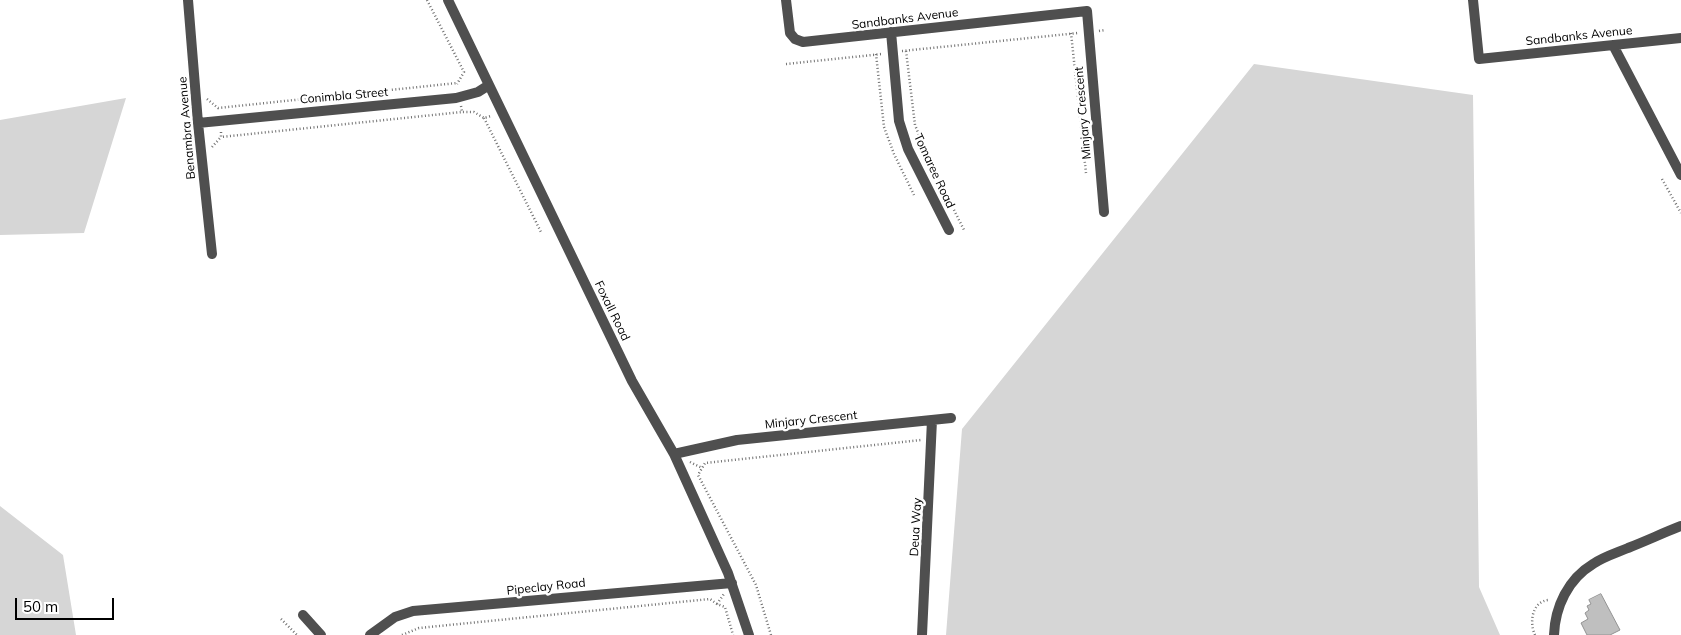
<!DOCTYPE html>
<style>
body{margin:0}
#map{position:relative;width:1681px;height:635px;overflow:hidden;background:#fff;font-family:Mulish,sans-serif}
canvas{display:block}
.scale{position:absolute;left:15px;top:598px;width:99px;height:22px;box-sizing:border-box;border:2px solid #000;border-top:0;padding-left:6px;font-size:15px;line-height:18px;white-space:nowrap;color:#000;-webkit-text-stroke:4px #fff;paint-order:stroke}
</style>
<div id="map">
<canvas width="1681" height="635"></canvas>
<div class="scale">50 m</div>
</div>
<script>
const ctx = document.querySelector('canvas').getContext('2d');
ctx.lineJoin = 'round';
function fillPath(path, color) { ctx.fillStyle = color; ctx.fill(path, 'evenodd'); }
function stroke(path, color, width, dash) { ctx.strokeStyle = color; ctx.lineWidth = width; ctx.lineCap = dash ? 'butt' : 'round'; ctx.setLineDash(dash || []); ctx.stroke(path); }
function drawText(font, color, halo, rows, align = 'center') {
  ctx.font = font + ' Mulish,sans-serif'; ctx.lineWidth = 5; ctx.setLineDash([]); ctx.textBaseline = 'middle'; ctx.strokeStyle = halo; ctx.fillStyle = color; for (const [text, x, y, turn = 0] of rows) {
    ctx.save(); ctx.translate(x, y); ctx.rotate((+turn || 0) * Math.PI / 180); ctx.textAlign = isNaN(turn) ? turn : align; if (halo) ctx.strokeText(text, 0, 0); ctx.fillText(text, 0, 0); ctx.restore();
  }
}
fillPath(new Path2D(`
 M 1254,64 L 1473,95 L 1479,587 L 1500,635 L 946,635 L 962,429 Z
 M 126,98 L 84,233 L 0,235 L 0,120 Z
 M 0,506 L 63,555 L 76,635 L 0,635 Z`), '#d6d6d6');
const building = new Path2D(`
 M 1601,594 L 1620,630 L 1610,635 L 1587,635 L 1581,623 L 1588,619 L 1585,613 L 1589,610 L 1587,606 L 1591,604 L 1589,600 Z`);
fillPath(building, '#bfbfbf');
stroke(building, '#939393', 1);
stroke(new Path2D(`
 M 427,0 L 464,72 L 457,84
 M 1099,31 L 1105,30
 M 1071,33 L 1086,173
 M 902,51 L 1078,33
 M 906,51 L 915,125 L 929,160 L 964,230
 M 876,54 L 884,127 L 894,154 L 914,195
 M 786,64 L 882,54
 M 207,99 L 218,108 L 457,83
 M 461,106 L 462,112 L 474,112 L 484,118 L 491,116
 M 484,118 L 541,232
 M 221,132 L 221,137 L 462,112
 M 212,147 L 221,137
 M 1662,179 L 1681,213
 M 690,462 L 702,468
 M 717,604 L 724,594
 M 281,619 L 297,635
 M 402,635 L 419,628 L 710,599 L 717,604 L 725,607 L 733,635
 M 771,635 L 756,585 L 698,475 L 705,463 L 921,440
 M 1535,635 C 1529,622 1532,601 1549,600`), '#717171', 2.5, [1, 2.5]);
stroke(new Path2D(`
 M 188,0 L 198,123 L 212,254
 M 448,0 L 632,381 L 674,454 L 728,573 L 749,635
 M 786,0 L 790,33 L 795,39 L 803,42 L 1087,11 L 1104,212
 M 1473,0 L 1479,59 L 1681,38
 M 891,32 L 899,121 L 908,149 L 949,230
 M 1613,45 L 1681,175
 M 198,123 L 456,98 L 478,92 L 489,85
 M 674,454 L 737,440 L 951,418
 M 303,615 L 321,635
 M 370,635 L 395,617 L 413,611 L 732,583
 M 922,635 L 932,420
 M 1554,635 C 1555,607 1568,579 1593,564 C 1603,557 1616,553 1628,548 C 1646,541 1663,533 1681,526`), '#4f4f4f', 10);
drawText('12px', '#000', '#fff', [
 ["Sandbanks Avenue",905,19,-7],
 ["Sandbanks Avenue",1579,36,-6],
 ["Conimbla Street",344,96,-5],
 ["Minjary Crescent",1083,113,-95],
 ["Benambra Avenue",187,128,-95],
 ["Tomaree Road",934,171,65],
 ["Foxall Road",612,311,64],
 ["Minjary Crescent",811,420,-6],
 ["Deua Way",916,527,-87],
 ["Pipeclay Road",546,587,-6]
]);
</script>
